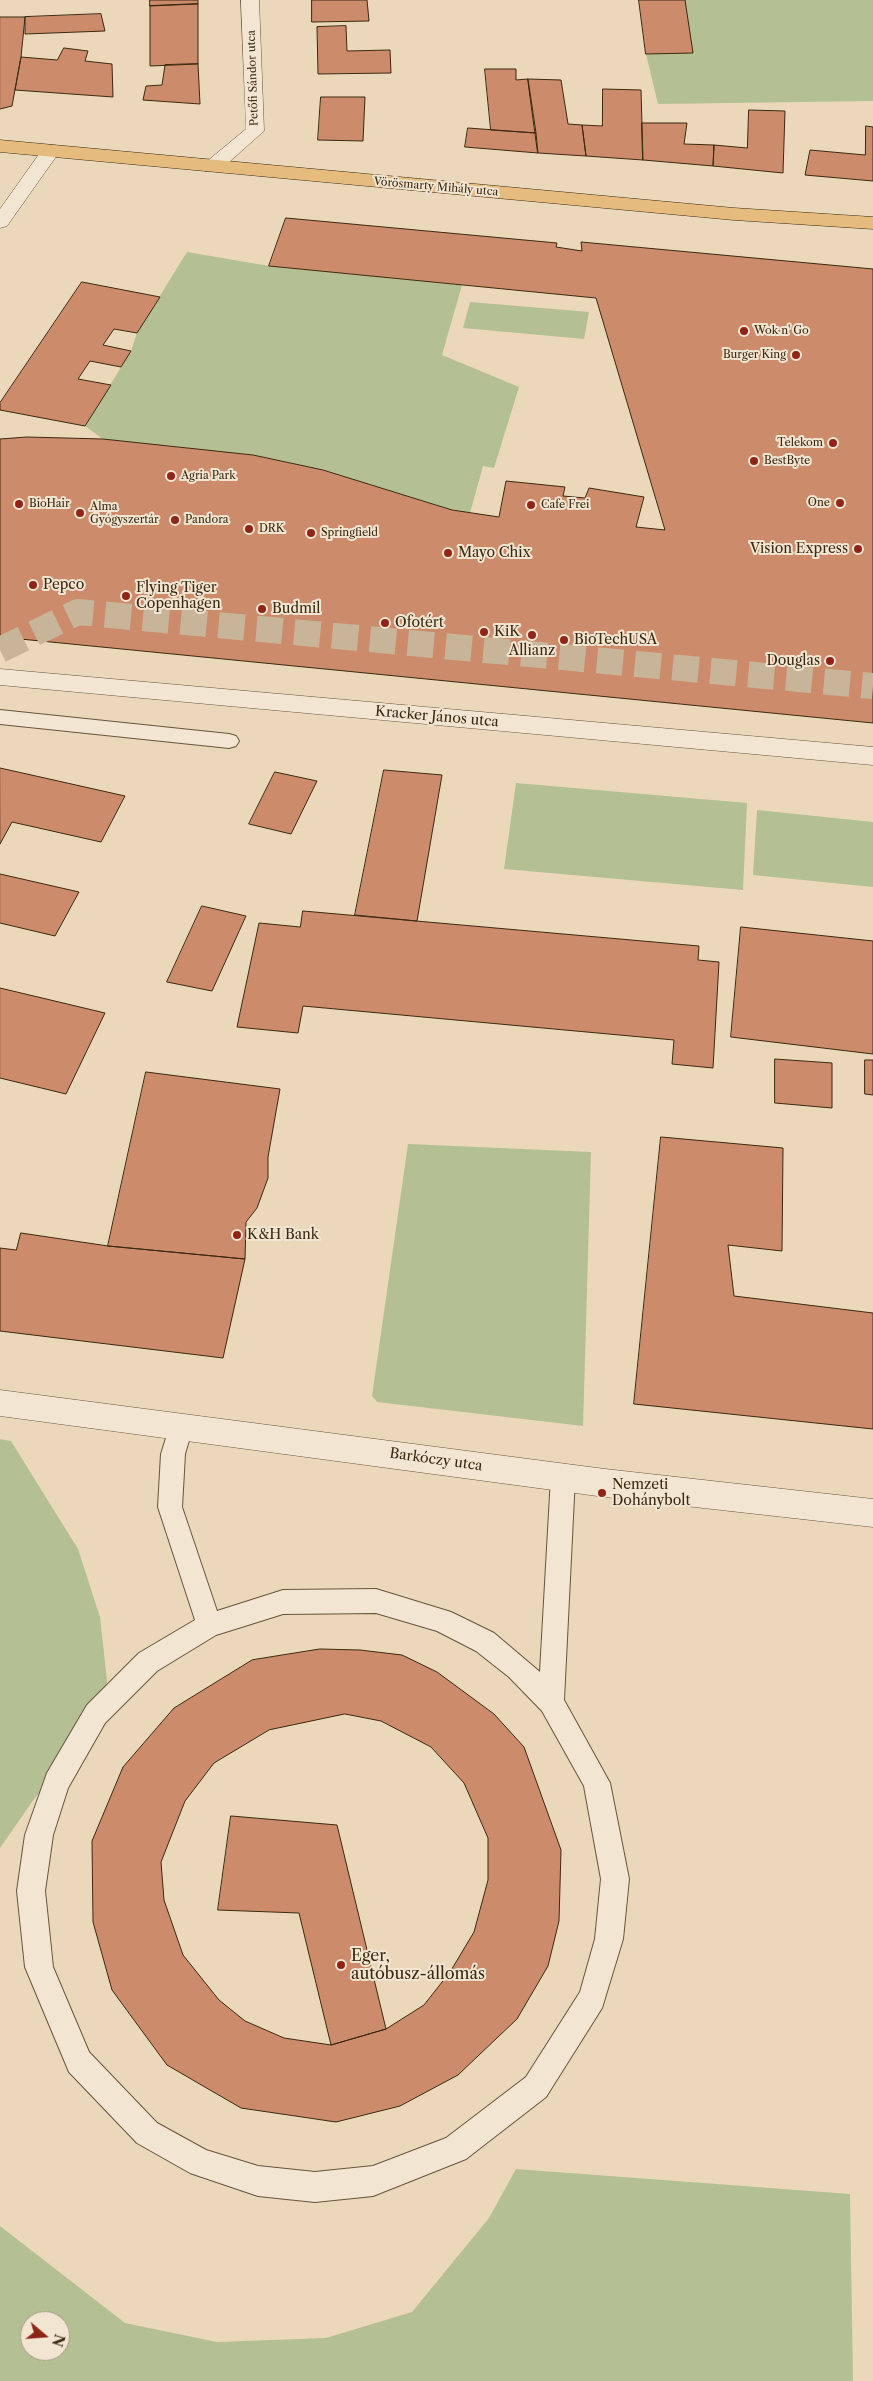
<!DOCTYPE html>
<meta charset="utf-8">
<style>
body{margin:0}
#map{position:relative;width:873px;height:2381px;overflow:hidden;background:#ebd8bb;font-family:"Libre Caslon Text",serif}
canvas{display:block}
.north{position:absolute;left:20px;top:2311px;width:50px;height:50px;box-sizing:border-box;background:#f2e6d3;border:1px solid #a99a85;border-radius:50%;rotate:108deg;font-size:14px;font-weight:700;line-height:20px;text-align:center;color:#3b290f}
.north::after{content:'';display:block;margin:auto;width:18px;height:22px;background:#8f2418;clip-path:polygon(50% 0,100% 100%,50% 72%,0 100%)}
</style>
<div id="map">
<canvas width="873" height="2381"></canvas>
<div class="north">N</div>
</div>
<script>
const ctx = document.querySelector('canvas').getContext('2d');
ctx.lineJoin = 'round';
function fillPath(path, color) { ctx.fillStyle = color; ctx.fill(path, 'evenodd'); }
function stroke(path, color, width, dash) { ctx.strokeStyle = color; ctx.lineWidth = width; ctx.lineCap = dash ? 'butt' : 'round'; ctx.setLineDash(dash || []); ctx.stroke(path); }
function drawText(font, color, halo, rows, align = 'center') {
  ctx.font = font + ' "Libre Caslon Text",serif'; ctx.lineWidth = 4; ctx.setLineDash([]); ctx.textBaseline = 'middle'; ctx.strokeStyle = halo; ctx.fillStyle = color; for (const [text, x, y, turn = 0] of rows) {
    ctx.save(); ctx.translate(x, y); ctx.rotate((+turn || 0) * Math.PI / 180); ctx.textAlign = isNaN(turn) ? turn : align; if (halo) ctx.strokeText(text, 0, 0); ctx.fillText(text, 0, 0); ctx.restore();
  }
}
fillPath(new Path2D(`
 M 639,0 L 873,0 L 873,101 L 658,104 L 646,54 Z
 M 187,252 L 269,266 L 462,285 L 442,355 L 519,387 L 494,468 L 483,466 L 470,513 L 452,510 L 323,470 L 253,455 L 103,439 L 85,426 L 131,351 L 137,333 Z
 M 470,302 L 589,312 L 584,339 L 463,328 Z
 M 516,783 L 747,803 L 743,890 L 504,869 Z
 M 757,810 L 873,822 L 873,887 L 753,875 Z
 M 408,1144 L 591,1152 L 583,1426 L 377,1402 L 372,1396 Z
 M 0,1439 L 11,1441 L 78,1549 L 100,1617 L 107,1681 L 99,1723 L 34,1799 L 0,1848 Z
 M 516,2169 L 850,2194 L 853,2381 L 0,2381 L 0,2226 L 125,2323 L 217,2342 L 326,2338 L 412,2312 L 489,2218 ZM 30,2321 L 60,2321 L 60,2351 L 30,2351 Z`), '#b4bf93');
const building = new Path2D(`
 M 150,0 L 198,0 L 198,4 L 150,6 Z
 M 312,0 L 367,0 L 369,21 L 312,22 Z
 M 639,0 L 685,0 L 693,53 L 646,54 Z
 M 198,4 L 198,64 L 150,66 L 150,6 Z
 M 101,14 L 105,31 L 25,34 L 25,17 Z
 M 0,17 L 25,17 L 21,57 L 12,106 L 0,109 Z
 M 346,26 L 347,51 L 390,50 L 391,73 L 318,74 L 317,27 Z
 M 64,48 L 88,51 L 85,61 L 112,64 L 113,97 L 15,90 L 21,57 L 57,60 Z
 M 198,64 L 200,104 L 143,100 L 146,86 L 162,85 L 165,65 Z
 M 485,69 L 516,69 L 516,80 L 528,79 L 536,133 L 491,130 Z
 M 528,79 L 561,80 L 568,124 L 582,125 L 586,156 L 538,153 Z
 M 603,89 L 641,90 L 643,160 L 586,156 L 582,125 L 602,126 Z
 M 321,97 L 365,97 L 363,141 L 318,140 Z
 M 749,110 L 785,111 L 783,173 L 713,166 L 714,145 L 747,148 Z
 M 642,123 L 687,123 L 684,144 L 714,145 L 713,166 L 643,160 Z
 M 866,126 L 873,127 L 873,181 L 805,175 L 810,150 L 865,155 Z
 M 468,128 L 536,133 L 538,153 L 465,147 Z
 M 286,218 L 557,243 L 556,247 L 582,251 L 581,242 L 873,269 L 873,723 L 0,637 L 0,439 L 27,437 L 103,439 L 253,455 L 323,470 L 452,510 L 499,517 L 506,481 L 565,487 L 563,496 L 585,498 L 589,488 L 644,497 L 636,527 L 665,530 L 596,298 L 269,266 Z
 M 82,282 L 160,297 L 137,333 L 114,329 L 103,345 L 131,351 L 121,367 L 90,361 L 78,379 L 111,385 L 85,426 L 0,410 L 0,403 Z
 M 0,768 L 125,796 L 101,842 L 12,822 L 0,844 Z
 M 384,770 L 442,775 L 417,921 L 355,915 Z
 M 275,772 L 317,781 L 291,834 L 249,824 Z
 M 0,874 L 79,892 L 55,936 L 0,923 Z
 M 202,906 L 246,916 L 212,991 L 167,982 Z
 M 303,911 L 699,946 L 698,960 L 719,962 L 713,1068 L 672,1064 L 674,1040 L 303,1006 L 298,1033 L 237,1027 L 259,923 L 300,927 Z
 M 741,927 L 873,941 L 873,1054 L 731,1037 Z
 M 0,988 L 105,1013 L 66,1094 L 0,1078 Z
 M 775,1059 L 832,1063 L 832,1108 L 775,1103 Z
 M 865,1060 L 873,1060 L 873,1095 L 865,1094 Z
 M 146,1072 L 280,1089 L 268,1157 L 268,1178 L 257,1208 L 246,1222 L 245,1259 L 108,1246 Z
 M 661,1137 L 783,1148 L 782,1251 L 728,1245 L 734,1296 L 873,1313 L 873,1429 L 634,1404 Z
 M 21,1233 L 108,1246 L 245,1259 L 223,1358 L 0,1331 L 0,1248 L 16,1250 Z
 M 320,1649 L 360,1650 L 402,1655 L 437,1672 L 494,1714 L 524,1747 L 561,1850 L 559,1921 L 548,1966 L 517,2019 L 458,2075 L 400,2106 L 336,2122 L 241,2108 L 167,2065 L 112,1990 L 93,1922 L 92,1841 L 123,1767 L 174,1708 L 252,1660 ZM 345,1714 L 381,1721 L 431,1747 L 464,1783 L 488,1838 L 488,1880 L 474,1932 L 450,1972 L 424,2005 L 386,2029 L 331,2045 L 284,2038 L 245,2021 L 219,2000 L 183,1955 L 164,1900 L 161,1862 L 185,1801 L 214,1763 L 269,1730 Z
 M 231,1816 L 337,1825 L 386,2029 L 331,2045 L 299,1913 L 218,1910 Z`);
fillPath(building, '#cc8c6c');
stroke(building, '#3b290f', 1);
stroke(new Path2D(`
 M 0,650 L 78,612 L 873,686`), '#c8b599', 26, [26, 12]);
const service = new Path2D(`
 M 0,710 L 229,734 L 236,736 L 239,741 L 236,746 L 229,748 L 0,724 Z
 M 181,1416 L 190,1419 L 193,1427 L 185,1454 L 182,1507 L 217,1611 L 283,1590 L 376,1589 L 451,1612 L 494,1633 L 540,1672 L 551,1477 L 554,1469 L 563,1466 L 572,1469 L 575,1477 L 564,1700 L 610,1783 L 629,1879 L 623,1939 L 602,2008 L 546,2097 L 466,2159 L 373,2196 L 315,2202 L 258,2196 L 190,2173 L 137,2143 L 69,2072 L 25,1967 L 17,1891 L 25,1835 L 47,1773 L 87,1705 L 139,1653 L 195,1620 L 158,1507 L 161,1454 L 172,1419 ZM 376,1613 L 437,1631 L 476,1651 L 509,1677 L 542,1711 L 584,1786 L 601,1879 L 595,1939 L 580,1992 L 526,2077 L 446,2138 L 373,2166 L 315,2172 L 258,2166 L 206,2150 L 157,2123 L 89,2052 L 53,1967 L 45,1891 L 53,1835 L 68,1788 L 105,1723 L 157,1671 L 216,1635 L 283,1614 Z`);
const minor = new Path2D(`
 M 241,0 L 259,0 L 264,131 L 219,171 L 205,171 L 203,167 L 205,163 L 246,129 Z
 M 0,669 L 873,747 L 873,765 L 0,685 Z`);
const tertiary = new Path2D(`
 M 51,145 L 58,147 L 60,151 L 7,226 L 0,228 L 0,209 L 44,147 Z
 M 0,1390 L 605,1469 L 873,1499 L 873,1527 L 605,1497 L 0,1416 Z`);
const primary = new Path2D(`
 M 0,140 L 734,208 L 873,217 L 873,229 L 734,220 L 0,152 Z`);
stroke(service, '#67553a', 2);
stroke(minor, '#67553a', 1);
stroke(tertiary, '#67553a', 1);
stroke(primary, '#3b290f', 1);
fillPath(service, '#f2e6d3');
fillPath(minor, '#f2e6d3');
fillPath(tertiary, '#f2e6d3');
fillPath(primary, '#e6bc7e');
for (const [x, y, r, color] of [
 [744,331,5,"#8f2418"],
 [796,355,5,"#8f2418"],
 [833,443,5,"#8f2418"],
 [754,461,5,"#8f2418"],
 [171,476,5,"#8f2418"],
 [840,503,5,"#8f2418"],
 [19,504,5,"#8f2418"],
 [531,505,5,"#8f2418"],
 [80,513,5,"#8f2418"],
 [175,520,5,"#8f2418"],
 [249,529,5,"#8f2418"],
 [311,533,5,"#8f2418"],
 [858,549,5,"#8f2418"],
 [448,553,5,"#8f2418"],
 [33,585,5,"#8f2418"],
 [126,596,5,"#8f2418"],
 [262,609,5,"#8f2418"],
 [385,623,5,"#8f2418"],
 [484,632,5,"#8f2418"],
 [532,635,5,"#8f2418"],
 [564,640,5,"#8f2418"],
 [830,661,5,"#8f2418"],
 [237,1235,5,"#8f2418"],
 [602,1493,5,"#8f2418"],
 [341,1965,5,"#8f2418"]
]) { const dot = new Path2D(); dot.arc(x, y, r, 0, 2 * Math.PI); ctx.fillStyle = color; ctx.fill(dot); stroke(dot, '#f2e6d3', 2); }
drawText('11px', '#3b290f', '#f2e6d3', [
 ["Petőfi Sándor utca",253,78,-92],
 ["Vörösmarty Mihály utca",436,187,5]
]);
drawText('11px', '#3b290f', '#f2e6d3', [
 ["Wok n' Go",754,331],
 ["Burger King",786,355,"right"],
 ["Telekom",823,443,"right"],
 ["BestByte",764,461],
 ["Agria Park",181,476],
 ["One",830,503,"right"],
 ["BioHair",29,504],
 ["Cafe Frei",541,505],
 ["Alma",90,507],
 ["Gyógyszertár",90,520],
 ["Pandora",185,520],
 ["DRK",259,529],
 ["Springfield",321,533]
], 'left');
drawText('14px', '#3b290f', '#f2e6d3', [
 ["Vision Express",848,549,"right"],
 ["Mayo Chix",458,553],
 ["Pepco",43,585],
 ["Flying Tiger",136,588],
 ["Copenhagen",136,604],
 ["Budmil",272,609],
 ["Ofotért",395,623],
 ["KiK",494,632],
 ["BioTechUSA",574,640],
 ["Allianz",532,651,"center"],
 ["Douglas",820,661,"right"],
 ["K&H Bank",247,1235],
 ["Nemzeti",612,1485],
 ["Dohánybolt",612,1501]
], 'left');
drawText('14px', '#3b290f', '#f2e6d3', [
 ["Kracker János utca",437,717,5],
 ["Barkóczy utca",436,1460,8]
]);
drawText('16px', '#3b290f', '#f2e6d3', [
 ["Eger,",351,1956],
 ["autóbusz-állomás",351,1974]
], 'left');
</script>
